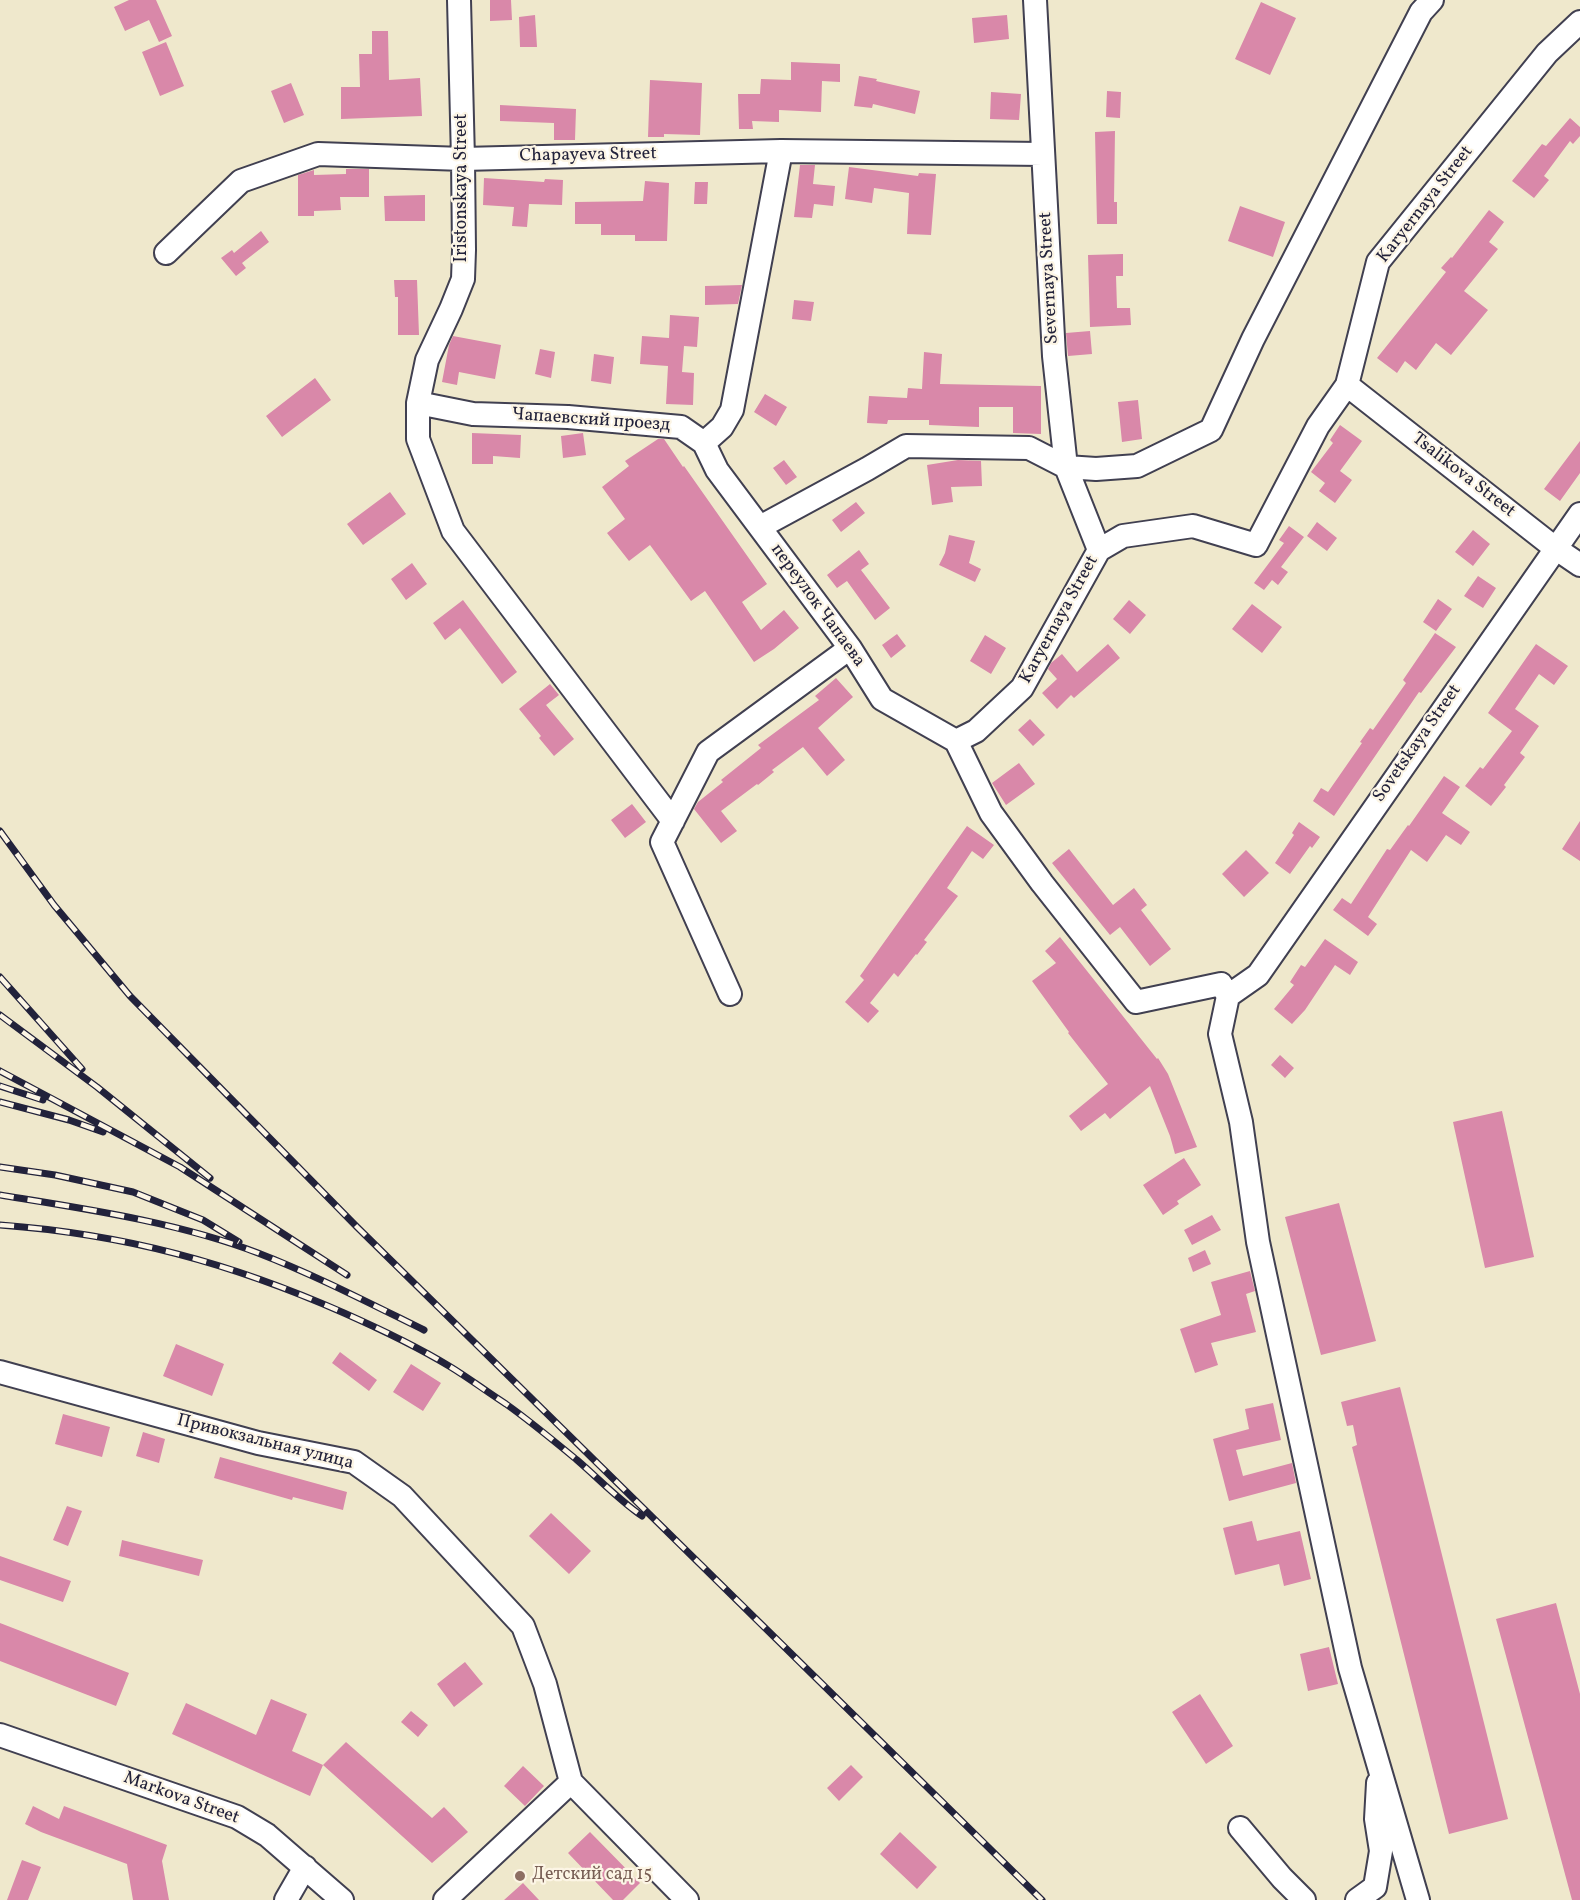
<!DOCTYPE html>
<meta charset="utf-8">
<style>
body{margin:0}
canvas{display:block;background:#efe8cc}
</style>
<canvas width="1580" height="1900"></canvas>
<script>
const ctx = document.querySelector('canvas').getContext('2d');
ctx.lineJoin = 'round';
function fillPath(path, color) { ctx.fillStyle = color; ctx.fill(path, 'evenodd'); }
function stroke(path, color, width, dash) { ctx.strokeStyle = color; ctx.lineWidth = width; ctx.lineCap = dash ? 'butt' : 'round'; ctx.setLineDash(dash || []); ctx.stroke(path); }
function drawText(font, color, halo, rows, align = 'center') {
  ctx.font = font + ' Vollkorn,serif'; ctx.lineWidth = 4.5; ctx.setLineDash([]); ctx.textBaseline = 'middle'; ctx.strokeStyle = halo; ctx.fillStyle = color; for (const [text, x, y, turn = 0] of rows) {
    ctx.save(); ctx.translate(x, y); ctx.rotate((+turn || 0) * Math.PI / 180); ctx.textAlign = isNaN(turn) ? turn : align; if (halo) ctx.strokeText(text, 0, 0); ctx.fillText(text, 0, 0); ctx.restore();
  }
}
fillPath(new Path2D(`
 M 129,0 L 156,0 L 172,36 L 159,42 L 149,20 L 125,31 L 114,7 Z
 M 490,0 L 511,0 L 512,20 L 490,21 Z
 M 1261,2 L 1296,18 L 1270,75 L 1235,59 Z
 M 535,15 L 537,47 L 520,47 L 519,17 Z
 M 1007,15 L 1009,39 L 974,43 L 972,18 Z
 M 372,31 L 388,31 L 389,80 L 420,78 L 422,116 L 341,119 L 341,87 L 360,87 L 359,54 L 372,54 Z
 M 166,42 L 184,86 L 160,96 L 142,52 Z
 M 791,62 L 840,64 L 840,82 L 822,81 L 821,112 L 779,110 L 779,122 L 752,121 L 753,129 L 739,129 L 738,94 L 760,94 L 761,79 L 791,80 Z
 M 859,76 L 877,79 L 876,81 L 920,91 L 915,114 L 873,104 L 872,108 L 854,106 Z
 M 650,80 L 702,83 L 700,135 L 664,134 L 664,137 L 648,137 Z
 M 291,83 L 304,115 L 284,123 L 271,91 Z
 M 1107,91 L 1121,92 L 1120,118 L 1106,117 Z
 M 991,92 L 1021,94 L 1019,120 L 990,119 Z
 M 500,105 L 576,109 L 575,140 L 554,140 L 554,123 L 500,121 Z
 M 1570,118 L 1580,127 L 1580,136 L 1573,144 L 1570,141 L 1544,176 L 1549,180 L 1534,198 L 1512,181 L 1542,144 L 1546,146 Z
 M 1115,131 L 1114,202 L 1117,202 L 1117,224 L 1097,224 L 1095,132 Z
 M 800,165 L 815,165 L 813,184 L 835,186 L 833,206 L 814,204 L 812,218 L 794,217 Z
 M 849,167 L 918,176 L 919,173 L 936,174 L 931,235 L 907,234 L 909,193 L 874,188 L 872,203 L 845,199 Z
 M 346,169 L 369,169 L 369,197 L 340,197 L 341,210 L 314,211 L 314,216 L 298,216 L 298,175 L 314,170 L 314,175 L 346,174 Z
 M 484,178 L 544,182 L 545,179 L 563,180 L 562,205 L 529,204 L 527,227 L 512,226 L 514,207 L 483,205 Z
 M 645,181 L 669,183 L 667,241 L 635,241 L 635,235 L 601,235 L 601,224 L 575,224 L 575,202 L 643,201 Z
 M 695,182 L 708,182 L 707,204 L 694,204 Z
 M 425,195 L 425,221 L 385,221 L 384,196 Z
 M 1240,206 L 1285,222 L 1273,257 L 1228,241 Z
 M 1489,210 L 1504,222 L 1489,242 L 1498,249 L 1464,291 L 1488,310 L 1451,355 L 1436,343 L 1416,370 L 1405,361 L 1397,373 L 1377,358 L 1446,272 L 1441,268 L 1451,257 L 1452,258 Z
 M 261,231 L 269,242 L 242,263 L 246,268 L 236,276 L 221,258 L 232,250 L 234,253 Z
 M 1123,254 L 1123,276 L 1116,276 L 1117,308 L 1130,308 L 1131,325 L 1090,327 L 1088,255 Z
 M 394,280 L 417,280 L 419,335 L 398,335 L 398,297 L 395,297 Z
 M 742,285 L 738,304 L 705,305 L 705,286 Z
 M 794,300 L 814,302 L 811,321 L 792,319 Z
 M 670,315 L 699,317 L 697,347 L 684,346 L 682,372 L 694,373 L 693,405 L 666,404 L 668,366 L 640,364 L 642,336 L 669,338 Z
 M 1090,331 L 1092,354 L 1068,356 L 1066,333 Z
 M 453,336 L 501,345 L 495,379 L 459,372 L 457,385 L 442,382 L 449,345 Z
 M 540,349 L 555,352 L 551,378 L 535,374 Z
 M 924,352 L 942,354 L 940,384 L 1041,386 L 1041,434 L 1013,433 L 1013,407 L 979,407 L 979,427 L 929,425 L 929,420 L 888,420 L 887,424 L 867,423 L 869,396 L 907,398 L 908,388 L 922,389 Z
 M 594,354 L 614,357 L 611,384 L 591,381 Z
 M 315,378 L 331,400 L 282,437 L 266,416 Z
 M 765,394 L 787,407 L 776,426 L 754,412 Z
 M 1138,400 L 1142,439 L 1122,442 L 1118,402 Z
 M 1340,425 L 1362,441 L 1340,471 L 1352,480 L 1335,503 L 1319,491 L 1325,483 L 1311,472 L 1333,443 L 1330,440 Z
 M 472,433 L 521,435 L 520,458 L 493,456 L 493,464 L 472,464 Z
 M 583,433 L 586,455 L 563,458 L 561,436 Z
 M 658,439 L 664,439 L 683,467 L 684,466 L 767,584 L 742,602 L 761,630 L 784,610 L 799,628 L 774,649 L 754,662 L 705,591 L 691,601 L 650,545 L 629,561 L 607,533 L 625,519 L 602,487 L 629,466 L 625,461 Z
 M 1580,441 L 1580,473 L 1560,501 L 1544,489 Z
 M 784,460 L 797,477 L 786,485 L 773,468 Z
 M 958,460 L 981,461 L 982,486 L 951,487 L 953,502 L 932,505 L 927,465 Z
 M 390,492 L 406,514 L 363,545 L 347,524 Z
 M 856,502 L 865,513 L 841,532 L 832,520 Z
 M 1317,522 L 1337,538 L 1327,551 L 1307,536 Z
 M 1289,526 L 1304,537 L 1281,567 L 1288,572 L 1278,585 L 1272,580 L 1264,590 L 1254,583 L 1284,543 L 1279,540 Z
 M 1473,530 L 1490,544 L 1473,566 L 1455,552 Z
 M 949,535 L 975,541 L 969,563 L 981,569 L 975,582 L 939,565 L 945,553 Z
 M 859,550 L 869,564 L 861,570 L 890,608 L 875,620 L 847,581 L 837,588 L 827,575 Z
 M 412,563 L 427,584 L 406,600 L 391,579 Z
 M 1478,576 L 1496,588 L 1483,608 L 1464,596 Z
 M 1438,599 L 1452,609 L 1436,631 L 1423,622 Z
 M 463,600 L 517,672 L 502,684 L 460,628 L 445,640 L 433,623 Z
 M 1129,600 L 1146,615 L 1130,634 L 1113,619 Z
 M 1252,604 L 1282,627 L 1262,653 L 1232,629 Z
 M 1435,633 L 1456,647 L 1421,693 L 1419,692 L 1334,816 L 1313,801 L 1321,788 L 1328,792 L 1362,743 L 1360,742 L 1370,728 L 1373,730 L 1406,683 L 1403,680 Z
 M 897,634 L 906,646 L 891,658 L 882,645 Z
 M 985,635 L 1006,648 L 991,674 L 970,661 Z
 M 1108,644 L 1120,658 L 1074,698 L 1071,695 L 1057,709 L 1042,693 L 1057,679 L 1048,669 L 1051,663 L 1062,654 L 1077,672 Z
 M 1536,644 L 1568,666 L 1554,685 L 1539,674 L 1515,709 L 1539,726 L 1520,753 L 1525,757 L 1504,785 L 1506,787 L 1491,806 L 1465,786 L 1480,767 L 1483,769 L 1512,731 L 1488,713 Z
 M 836,678 L 853,697 L 818,728 L 845,760 L 827,776 L 803,747 L 772,770 L 774,772 L 758,785 L 757,784 L 721,811 L 737,831 L 721,843 L 694,809 L 698,802 L 723,782 L 721,780 L 761,748 L 758,745 L 819,700 L 815,696 Z
 M 550,684 L 559,695 L 546,705 L 574,739 L 554,756 L 539,738 L 541,736 L 519,709 Z
 M 1030,719 L 1045,735 L 1033,746 L 1018,730 Z
 M 1019,763 L 1035,784 L 1006,805 L 992,783 Z
 M 1444,776 L 1460,787 L 1442,813 L 1470,832 L 1461,845 L 1446,835 L 1427,862 L 1411,850 L 1368,917 L 1377,924 L 1368,936 L 1333,910 L 1342,898 L 1351,904 L 1387,849 L 1390,850 L 1408,825 L 1409,826 Z
 M 632,804 L 646,822 L 625,838 L 611,820 Z
 M 1580,821 L 1580,861 L 1562,849 Z
 M 1299,822 L 1320,837 L 1312,848 L 1310,846 L 1290,874 L 1275,863 L 1294,835 L 1292,833 Z
 M 967,826 L 994,845 L 983,859 L 972,851 L 947,888 L 958,896 L 924,940 L 927,942 L 917,955 L 916,954 L 898,977 L 894,973 L 870,1003 L 879,1011 L 868,1023 L 845,1002 L 864,980 L 860,976 Z
 M 1069,849 L 1113,905 L 1134,888 L 1147,905 L 1141,910 L 1171,949 L 1150,966 L 1120,927 L 1110,935 L 1052,863 Z
 M 1246,850 L 1269,873 L 1244,897 L 1222,874 Z
 M 1060,937 L 1157,1059 L 1158,1058 L 1168,1074 L 1197,1147 L 1175,1154 L 1170,1136 L 1150,1086 L 1110,1119 L 1105,1113 L 1081,1131 L 1069,1116 L 1108,1084 L 1068,1033 L 1069,1032 L 1032,981 L 1056,963 L 1045,951 Z
 M 1325,939 L 1358,962 L 1350,975 L 1335,965 L 1305,1010 L 1292,1024 L 1274,1009 L 1294,985 L 1290,982 L 1301,965 L 1305,967 Z
 M 1280,1055 L 1294,1068 L 1285,1078 L 1271,1065 Z
 M 1502,1111 L 1534,1257 L 1485,1268 L 1453,1122 Z
 M 1184,1158 L 1201,1185 L 1177,1201 L 1179,1204 L 1163,1215 L 1143,1185 Z
 M 1339,1203 L 1376,1341 L 1321,1355 L 1285,1217 Z
 M 1212,1215 L 1221,1230 L 1192,1245 L 1184,1230 Z
 M 1205,1250 L 1211,1264 L 1193,1272 L 1188,1258 Z
 M 1250,1271 L 1255,1291 L 1246,1294 L 1256,1332 L 1211,1343 L 1218,1365 L 1195,1373 L 1180,1329 L 1221,1315 L 1211,1282 Z
 M 176,1344 L 224,1364 L 212,1396 L 163,1376 Z
 M 340,1352 L 377,1380 L 369,1391 L 332,1363 Z
 M 411,1364 L 441,1383 L 423,1411 L 393,1392 Z
 M 1400,1387 L 1508,1819 L 1449,1834 L 1352,1447 L 1357,1445 L 1353,1425 L 1347,1426 L 1341,1402 Z
 M 1273,1403 L 1281,1440 L 1236,1450 L 1243,1476 L 1292,1463 L 1296,1483 L 1229,1501 L 1213,1439 L 1249,1429 L 1245,1409 Z
 M 63,1414 L 110,1427 L 102,1457 L 55,1444 Z
 M 143,1432 L 165,1439 L 159,1463 L 136,1456 Z
 M 220,1457 L 347,1492 L 343,1510 L 293,1497 L 292,1500 L 214,1478 Z
 M 67,1506 L 82,1511 L 68,1546 L 53,1540 Z
 M 551,1513 L 591,1551 L 569,1574 L 529,1536 Z
 M 1252,1521 L 1257,1541 L 1300,1531 L 1311,1579 L 1284,1586 L 1279,1564 L 1235,1575 L 1223,1528 Z
 M 122,1540 L 203,1560 L 199,1576 L 119,1556 Z
 M 0,1556 L 71,1581 L 63,1602 L 0,1580 Z
 M 1556,1603 L 1580,1694 L 1580,1900 L 1572,1900 L 1496,1619 Z
 M 0,1623 L 129,1673 L 116,1706 L 0,1661 Z
 M 1329,1647 L 1338,1684 L 1308,1691 L 1300,1654 Z
 M 465,1662 L 483,1684 L 454,1707 L 437,1684 Z
 M 1200,1694 L 1233,1746 L 1206,1764 L 1172,1712 Z
 M 271,1699 L 307,1714 L 292,1751 L 323,1765 L 310,1796 L 172,1734 L 186,1703 L 256,1735 Z
 M 411,1711 L 428,1725 L 418,1737 L 401,1722 Z
 M 346,1742 L 432,1818 L 444,1807 L 468,1832 L 432,1863 L 323,1765 Z
 M 851,1765 L 863,1777 L 839,1801 L 827,1788 Z
 M 523,1766 L 544,1786 L 525,1806 L 504,1786 Z
 M 33,1806 L 59,1819 L 64,1806 L 167,1845 L 162,1861 L 169,1900 L 133,1900 L 127,1864 L 41,1832 L 25,1824 Z
 M 590,1832 L 640,1883 L 623,1900 L 613,1900 L 568,1853 Z
 M 900,1832 L 937,1867 L 917,1889 L 880,1854 Z
 M 22,1860 L 41,1867 L 28,1900 L 7,1900 Z
 M 523,1883 L 539,1900 L 504,1900 Z`), '#d988a9');
const minor = new Path2D(`
 M 459,0 L 463,159 L 464,250 L 463,279 L 451,309 L 427,360 L 418,403 L 418,439 L 453,531 L 673,821
 M 1035,0 L 1054,356 L 1066,467 L 1099,550
 M 166,253 L 241,181 L 318,154 L 463,159 L 781,151 L 1043,154
 M 1347,385 L 1555,548 L 1580,565
 M 418,403 L 473,414 L 568,417 L 681,427 L 704,443 L 722,427 L 732,410 L 781,151
 M 704,443 L 717,470 L 850,648 L 882,699 L 956,741
 M 760,527 L 867,469 L 906,446 L 1029,448 L 1066,467 L 1096,469 L 1137,466 L 1211,430 L 1253,339 L 1421,12 L 1432,0
 M 730,994 L 662,842 L 708,752 L 850,648
 M 1228,996 L 1221,984 L 1136,1002 L 1042,883 L 991,813 L 956,741 L 976,731 L 1022,688 L 1099,550 L 1123,536 L 1193,526 L 1256,545 L 1318,426 L 1347,385 L 1378,262 L 1547,53 L 1580,22
 M 0,1372 L 258,1443 L 354,1462 L 402,1496 L 523,1626 L 545,1684 L 571,1782
 M 0,1735 L 237,1817 L 267,1835 L 342,1900
 M 1240,1828 L 1282,1878 L 1304,1900
 M 286,1900 L 305,1867
 M 445,1900 L 571,1782 L 687,1900
 M 1357,1900 L 1375,1887 L 1381,1851 L 1376,1819 L 1378,1783
 M 1418,1900 L 1350,1668 L 1258,1242 L 1241,1122 L 1220,1034 L 1228,996 L 1258,975 L 1580,514`);
stroke(minor, '#414051', 26);
stroke(minor, '#fff', 22);
const rail = new Path2D(`
 M 0,831 L 54,905 L 130,996 L 357,1227 L 1042,1900
 M 0,977 L 82,1069
 M 0,1015 L 97,1087 L 210,1178
 M 0,1071 L 180,1167 L 347,1275
 M 0,1086 L 43,1100
 M 0,1102 L 69,1120 L 103,1132
 M 0,1167 L 55,1175 L 133,1192 L 203,1220 L 239,1242
 M 0,1195 C 86,1209 177,1222 258,1253 C 315,1275 369,1303 424,1330
 M 0,1225 C 124,1234 231,1263 344,1313 C 380,1329 416,1346 449,1366 C 469,1378 487,1392 506,1404 C 530,1421 554,1441 577,1460 C 599,1479 618,1499 642,1516`);
stroke(rail, '#22223b', 7);
stroke(rail, '#fcf5e5', 4.5, [14]);
for (const [x, y, r, color] of [
 [520,1876,6,"#8d6e63"]
]) { const dot = new Path2D(); dot.arc(x, y, r, 0, 2 * Math.PI); ctx.fillStyle = color; ctx.fill(dot); stroke(dot, '#fcf5e5', 2); }
drawText('18px', '#22223b', '#fcf5e5', [
 ["Chapayeva Street",588,156,-1],
 ["Iristonskaya Street",463,188,-90],
 ["Karyernaya Street",1426,205,-52],
 ["Severnaya Street",1050,278,-93],
 ["Чапаевский проезд",591,421,4],
 ["Tsalikova Street",1463,476,38],
 ["переулок Чапаева",817,606,54],
 ["Karyernaya Street",1060,620,-61],
 ["Sovetskaya Street",1418,744,-55],
 ["Привокзальная улица",265,1443,14],
 ["Markova Street",181,1799,20]
]);
drawText('18px', '#785e54', '#fcf5e5', [
 ["Детский сад 15",532,1876]
], 'left');
</script>
